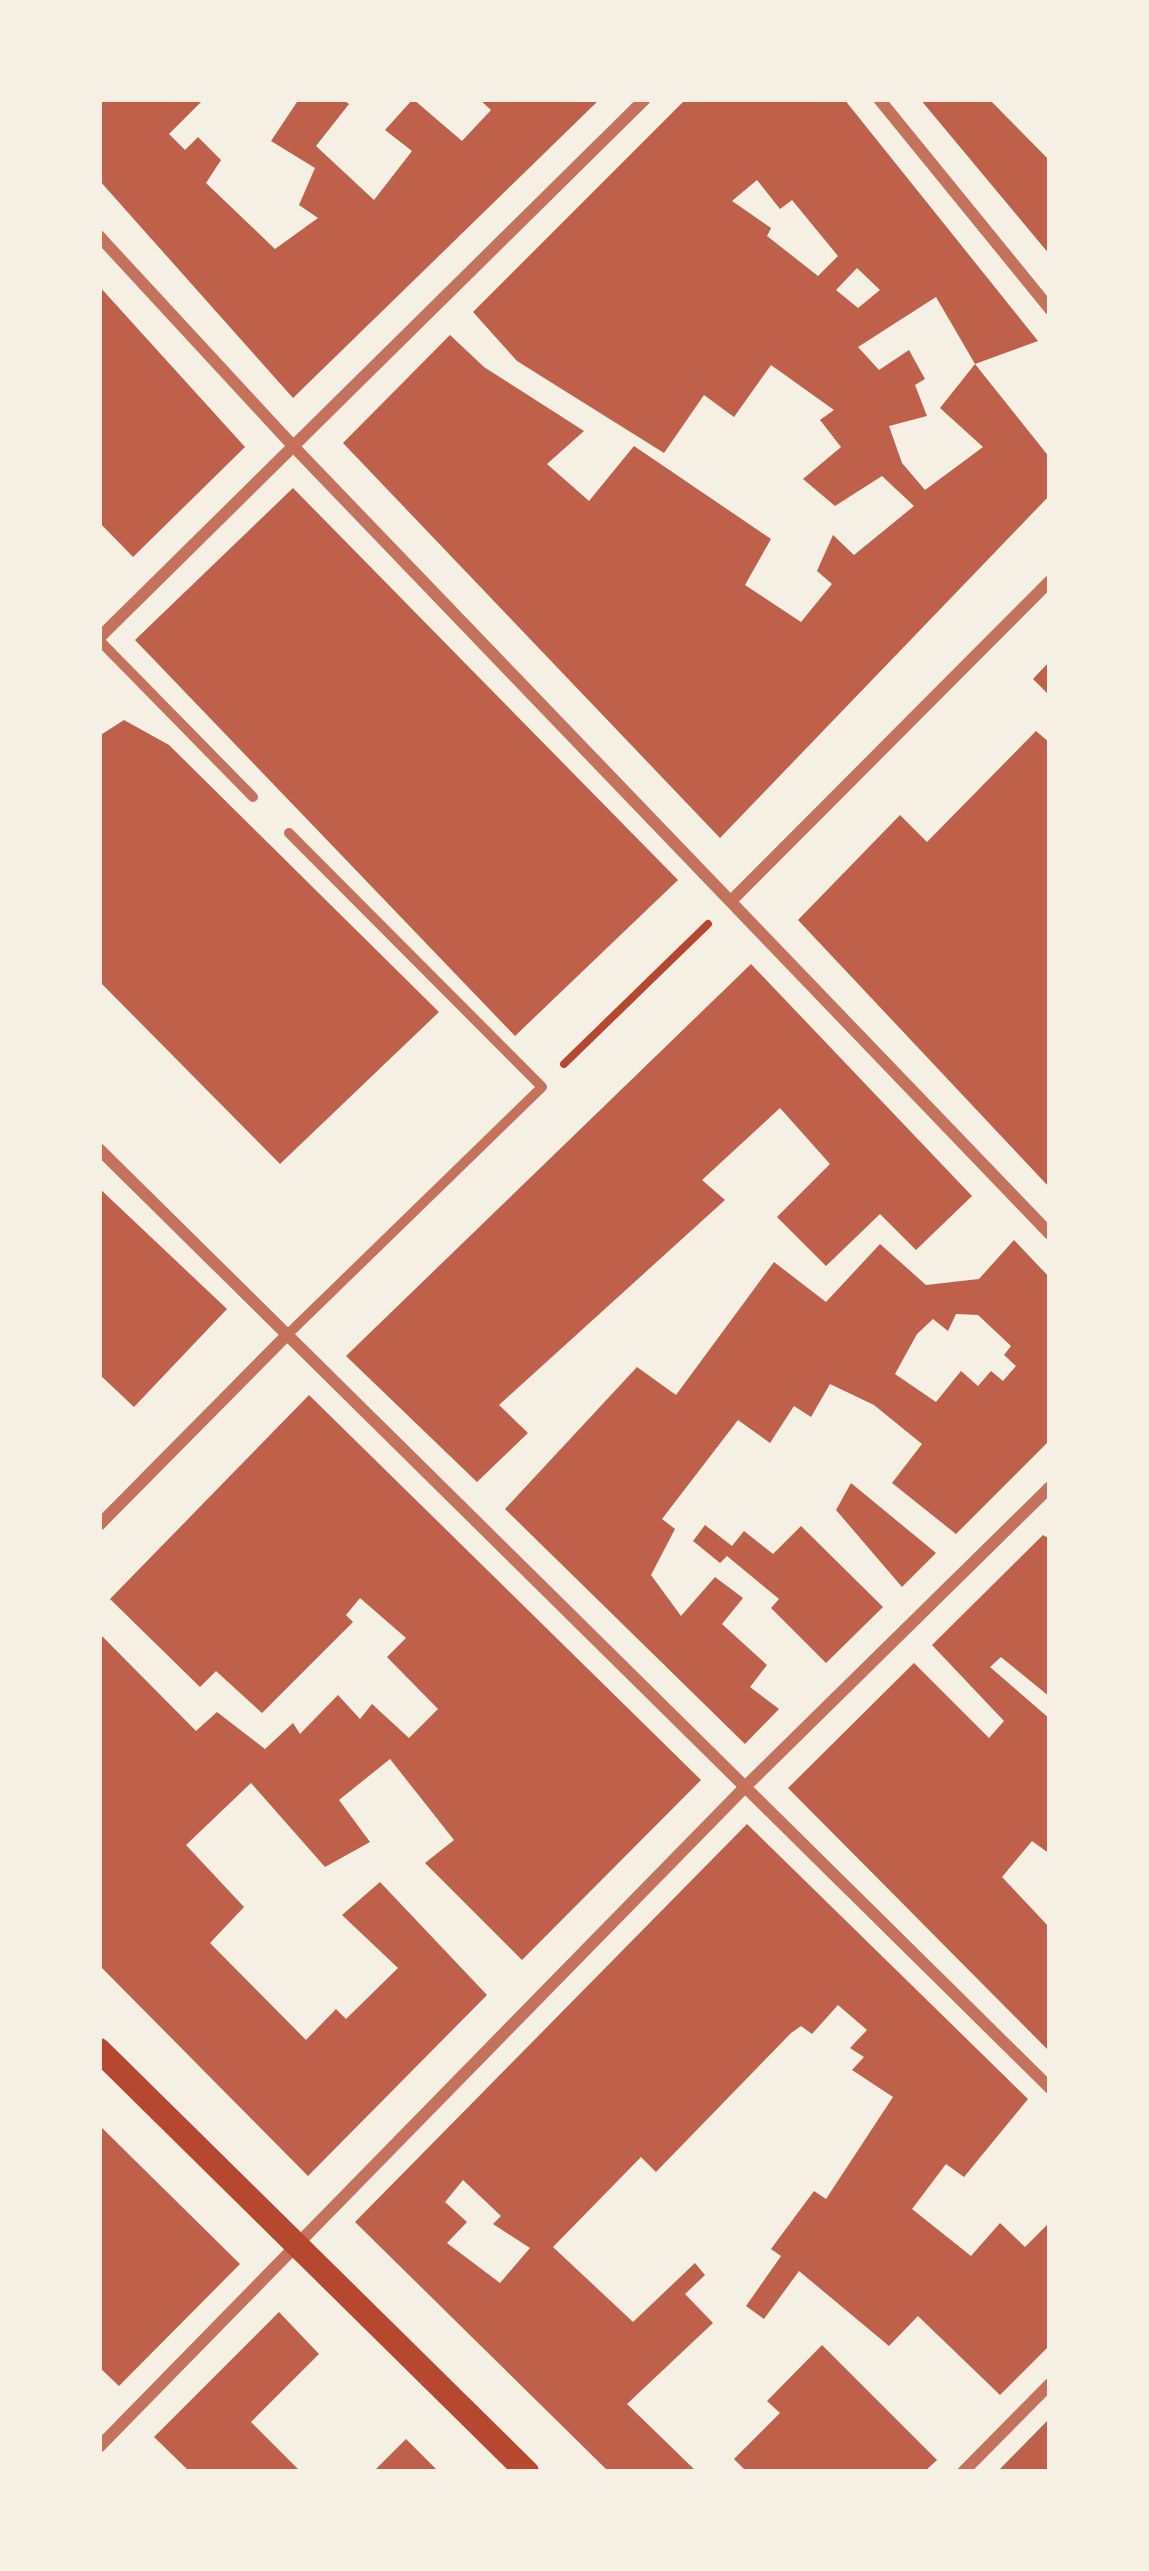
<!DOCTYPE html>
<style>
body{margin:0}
#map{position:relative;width:1149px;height:2571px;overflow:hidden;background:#f6efe4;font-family:Arial,sans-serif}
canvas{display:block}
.frame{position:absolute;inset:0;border:102px solid #f6efe4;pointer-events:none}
</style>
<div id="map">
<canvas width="1149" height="2571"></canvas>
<div class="frame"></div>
</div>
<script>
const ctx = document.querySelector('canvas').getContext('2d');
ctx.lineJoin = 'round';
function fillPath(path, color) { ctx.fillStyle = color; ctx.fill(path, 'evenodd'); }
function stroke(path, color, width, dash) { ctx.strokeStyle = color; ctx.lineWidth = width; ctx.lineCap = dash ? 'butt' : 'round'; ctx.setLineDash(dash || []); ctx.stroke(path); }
fillPath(new Path2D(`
 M 99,99 L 204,99 L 169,134 L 185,150 L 198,137 L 221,160 L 206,183 L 275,249 L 318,218 L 299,205 L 315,168 L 271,141 L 299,99 L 342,99 L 349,104 L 316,146 L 374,200 L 412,151 L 385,130 L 413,99 L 462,141 L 491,110 L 479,99 L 600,99 L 293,398 L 99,180 Z
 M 686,99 L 844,99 L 1038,341 L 975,364 L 936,297 L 858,347 L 879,370 L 909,350 L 925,379 L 915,385 L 927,416 L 889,426 L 902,463 L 925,490 L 983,447 L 940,408 L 975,364 L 1050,458 L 1050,495 L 720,838 L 343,443 L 450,335 L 484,367 L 584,431 L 547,464 L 589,501 L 634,446 L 771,539 L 745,585 L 801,622 L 832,584 L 817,571 L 833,535 L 854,555 L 914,506 L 882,476 L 835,506 L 803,479 L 841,447 L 820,420 L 834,410 L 771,365 L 734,417 L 704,395 L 664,453 L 517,361 L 473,312 ZM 757,180 L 780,209 L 792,200 L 838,256 L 818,276 L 767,236 L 771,228 L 732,201 ZM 857,268 L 880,290 L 858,308 L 836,290 Z
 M 920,99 L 989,99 L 1050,161 L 1050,255 Z
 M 99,286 L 245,447 L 133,557 L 99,522 Z
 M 293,488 L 678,880 L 515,1036 L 135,640 Z
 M 1050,661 L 1050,696 L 1033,679 Z
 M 124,720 L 169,745 L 439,1012 L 280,1164 L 99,981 L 99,736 Z
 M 1036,731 L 1050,743 L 1050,1188 L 798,920 L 900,815 L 927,842 Z
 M 751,964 L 972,1196 L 916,1250 L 880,1214 L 826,1266 L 777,1217 L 830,1164 L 780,1108 L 702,1180 L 725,1200 L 499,1405 L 528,1433 L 477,1482 L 346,1356 Z
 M 99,1188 L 227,1309 L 134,1407 L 99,1374 Z
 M 1014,1240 L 1050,1278 L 1050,1440 L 956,1534 L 892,1483 L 922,1444 L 874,1405 L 830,1384 L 811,1417 L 794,1406 L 770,1443 L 738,1420 L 662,1519 L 675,1529 L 651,1575 L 681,1616 L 715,1577 L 743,1598 L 722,1624 L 767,1665 L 750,1687 L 779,1709 L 745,1744 L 505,1509 L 637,1367 L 676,1395 L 774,1262 L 826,1302 L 880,1244 L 926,1285 L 979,1279 ZM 956,1314 L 978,1315 L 1011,1346 L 1004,1355 L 1016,1366 L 1003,1381 L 991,1371 L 978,1386 L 961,1371 L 936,1402 L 895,1374 L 917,1334 L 933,1319 L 948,1331 Z
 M 309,1395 L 701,1780 L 522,1960 L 425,1863 L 454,1840 L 390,1759 L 339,1800 L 370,1842 L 325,1867 L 251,1783 L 186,1845 L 244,1907 L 210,1943 L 306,2040 L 336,2009 L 346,2019 L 398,1968 L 342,1915 L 380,1882 L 487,1995 L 308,2176 L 99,1965 L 99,1633 L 196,1731 L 217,1712 L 265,1749 L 293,1723 L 300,1734 L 338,1695 L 360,1719 L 372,1704 L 409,1738 L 438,1709 L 387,1657 L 406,1638 L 360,1598 L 346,1615 L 353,1622 L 262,1713 L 216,1671 L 200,1687 L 110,1599 Z
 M 851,1483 L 936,1553 L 902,1587 L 836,1510 Z
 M 705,1525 L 732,1546 L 744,1531 L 773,1554 L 801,1526 L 883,1607 L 826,1663 L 771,1608 L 779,1599 L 727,1556 L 720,1563 L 693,1541 Z
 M 1043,1535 L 1050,1539 L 1050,1697 L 1001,1657 L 990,1667 L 1050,1719 L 1050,1854 L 1032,1841 L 1002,1877 L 1050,1928 L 1050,2052 L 788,1788 L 914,1663 L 989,1738 L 1004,1721 L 932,1645 Z
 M 747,1824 L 1028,2099 L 964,2177 L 946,2164 L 912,2209 L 971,2256 L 1000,2223 L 1025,2247 L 1050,2222 L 1050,2345 L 1000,2395 L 918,2316 L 889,2346 L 799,2271 L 764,2319 L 746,2306 L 781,2256 L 771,2249 L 814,2191 L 826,2199 L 893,2097 L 852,2070 L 864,2057 L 850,2048 L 867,2030 L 838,2005 L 812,2034 L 801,2026 L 791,2033 L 656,2172 L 641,2157 L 553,2247 L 633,2322 L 695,2263 L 705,2275 L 685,2294 L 713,2323 L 627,2404 L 697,2472 L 609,2472 L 355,2222 ZM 463,2180 L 501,2216 L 493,2224 L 530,2248 L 500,2283 L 447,2243 L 467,2222 L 445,2202 Z
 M 99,2125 L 240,2264 L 119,2386 L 99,2367 Z
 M 279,2312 L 319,2354 L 251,2422 L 301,2472 L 190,2472 L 154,2437 Z
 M 822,2345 L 937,2460 L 924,2472 L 747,2472 L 734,2459 L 780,2413 L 767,2401 Z
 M 1050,2418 L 1050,2472 L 997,2472 Z
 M 406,2439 L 439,2472 L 373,2472 Z`), '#bf614a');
stroke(new Path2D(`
 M 564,1064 L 708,924`), '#b5482f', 8);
stroke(new Path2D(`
 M 99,640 L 253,797
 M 285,1337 L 542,1087 L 289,833`), '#c5725c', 10);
stroke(new Path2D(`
 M 879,99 L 1050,309
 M 99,236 L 294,447 L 1050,1234
 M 99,638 L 645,99
 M 733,899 L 1050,581
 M 99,1149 L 1050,2088
 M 99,1525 L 285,1337
 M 99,2447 L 747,1785 L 1050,1487
 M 963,2472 L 1050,2384`), '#c5725c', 12);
stroke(new Path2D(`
 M 99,2050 L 527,2472`), '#b5482f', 24);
</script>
